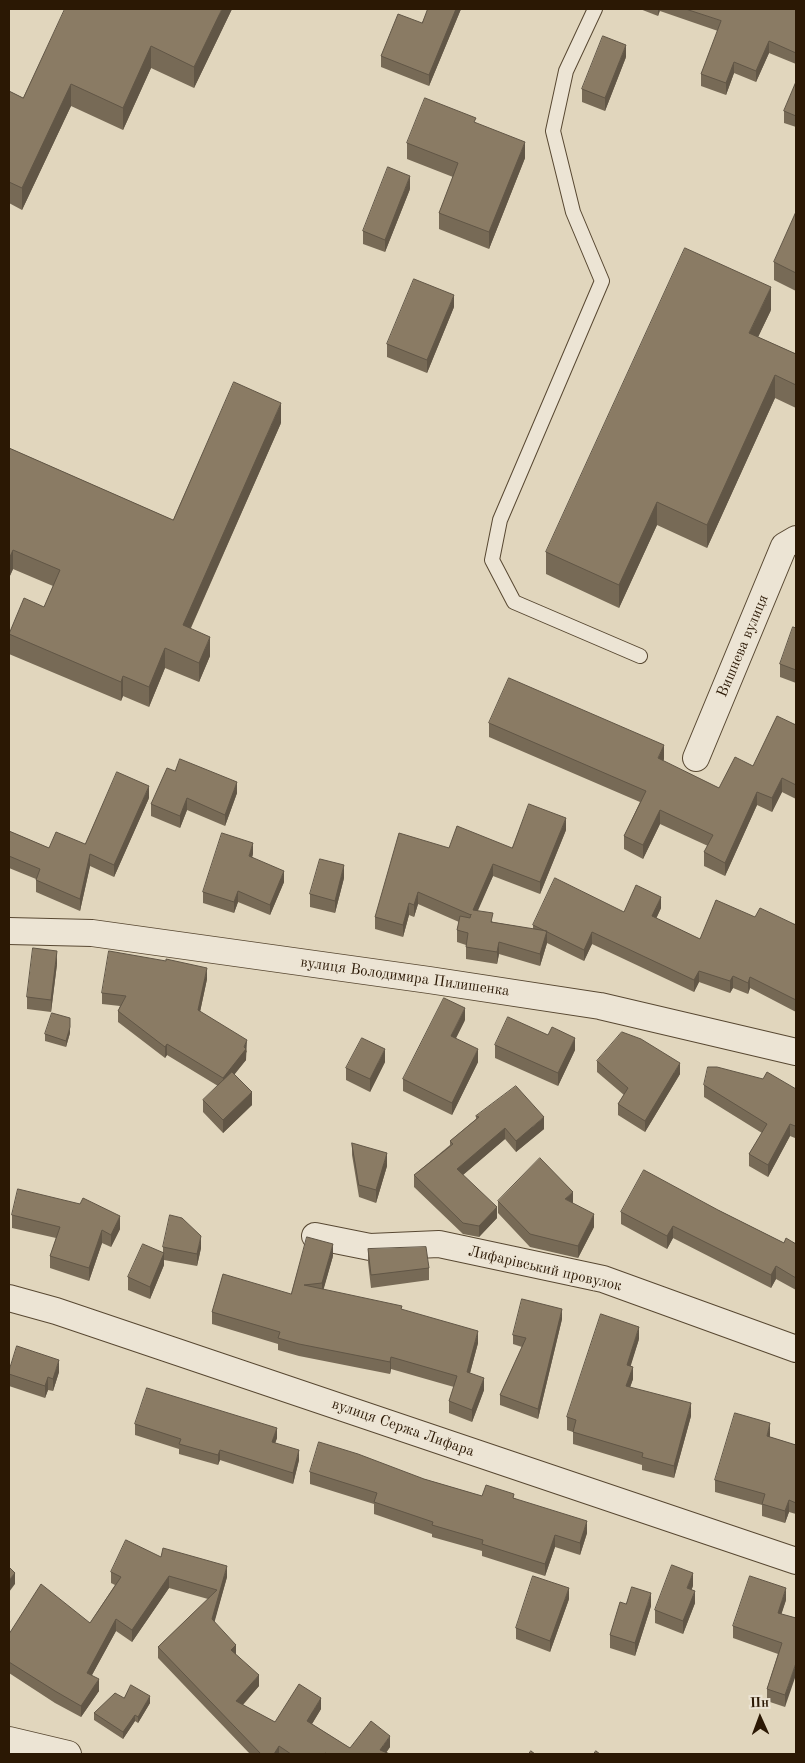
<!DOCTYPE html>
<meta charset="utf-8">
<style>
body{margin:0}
#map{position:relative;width:805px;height:1763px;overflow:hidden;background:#e1d6bd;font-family:"Old Standard TT",serif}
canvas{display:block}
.frame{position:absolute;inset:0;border:10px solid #2b1804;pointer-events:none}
.north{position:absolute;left:735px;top:1693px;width:50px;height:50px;-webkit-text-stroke:4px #ece4d4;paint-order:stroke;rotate:358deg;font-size:14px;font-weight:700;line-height:20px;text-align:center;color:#2b1804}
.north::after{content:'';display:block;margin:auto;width:18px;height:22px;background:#2b1804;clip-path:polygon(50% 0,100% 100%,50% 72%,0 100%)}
</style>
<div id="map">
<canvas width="805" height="1763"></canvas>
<div class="frame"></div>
<div class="north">Пн</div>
</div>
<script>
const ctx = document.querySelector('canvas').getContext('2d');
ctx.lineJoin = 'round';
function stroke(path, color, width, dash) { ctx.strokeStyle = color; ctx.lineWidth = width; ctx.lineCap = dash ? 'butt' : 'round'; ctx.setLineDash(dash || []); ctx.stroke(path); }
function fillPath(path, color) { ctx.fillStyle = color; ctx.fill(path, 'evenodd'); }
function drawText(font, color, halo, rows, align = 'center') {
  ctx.font = font + ' "Old Standard TT",serif'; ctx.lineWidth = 5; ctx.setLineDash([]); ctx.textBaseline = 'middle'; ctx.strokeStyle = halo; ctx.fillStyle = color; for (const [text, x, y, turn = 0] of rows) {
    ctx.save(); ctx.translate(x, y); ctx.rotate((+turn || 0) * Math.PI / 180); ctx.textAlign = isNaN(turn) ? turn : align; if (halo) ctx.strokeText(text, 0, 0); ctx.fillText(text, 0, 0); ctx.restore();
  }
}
const lane = new Path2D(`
 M 595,9 L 566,71 L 553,131 L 573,212 L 602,281 L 500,520 L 492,560 L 514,602 L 640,656`);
const street = new Path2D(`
 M 696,758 L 784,546 L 796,539
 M 9,931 L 92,933 L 429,980 L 600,1006 L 796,1052
 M 315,1236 L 370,1247 L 439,1244 L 603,1279 L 796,1349
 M 9,1298 L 56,1311 L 796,1561
 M 9,1740 L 68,1754`);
stroke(lane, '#584832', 16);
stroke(street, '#584832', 28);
stroke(lane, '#ece4d4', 14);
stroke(street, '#ece4d4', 26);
fillPath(new Path2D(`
 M 232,9 L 194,88 L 151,68 L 123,130 L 71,106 L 22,210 L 9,203 L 9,91 L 23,98 Z
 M 428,9 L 461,9 L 429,86 L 381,67 L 381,56 L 422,23 Z
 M 640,9 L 794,9 L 796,10 L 796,64 L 769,53 L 756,82 L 734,73 L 726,95 L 701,86 L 701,74 L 718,31 L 660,11 L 658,16 Z
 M 626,57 L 605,111 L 582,102 L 582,89 Z
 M 796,82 L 796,127 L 784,123 L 784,111 Z
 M 476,123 L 525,158 L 489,249 L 439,229 L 439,213 L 453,177 L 407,159 L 407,143 Z
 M 410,189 L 385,252 L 363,244 L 363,231 Z
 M 796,212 L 796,291 L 774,280 L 774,262 Z
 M 454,307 L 427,373 L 387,357 L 387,344 Z
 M 771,310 L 758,337 L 796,354 L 796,408 L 775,398 L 707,548 L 657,525 L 619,608 L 546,574 L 546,552 Z
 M 281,423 L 191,628 L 210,656 L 199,682 L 165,668 L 149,707 L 123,696 L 121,701 L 9,654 L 9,634 L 44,607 L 53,586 L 13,569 L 9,578 L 9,448 L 173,520 Z
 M 796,628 L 796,683 L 780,677 L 780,664 Z
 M 489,723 L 664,759 L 663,761 L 719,788 L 753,766 L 796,725 L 796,799 L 782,792 L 772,812 L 757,805 L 725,876 L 704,866 L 704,852 L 708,846 L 660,824 L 643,859 L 624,849 L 624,836 L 640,802 L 489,737 Z
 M 175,771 L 237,793 L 225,826 L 187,810 L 180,828 L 151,816 L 151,804 Z
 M 149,798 L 114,877 L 90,866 L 80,911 L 36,892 L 36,879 L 9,868 L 9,831 L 49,848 L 85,844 Z
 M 566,830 L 540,894 L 493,876 L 477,911 L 493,922 L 533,929 L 533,925 L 624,912 L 661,908 L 656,918 L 700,939 L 755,917 L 796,925 L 796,1012 L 750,988 L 748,994 L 733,988 L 730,993 L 699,982 L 694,992 L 592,944 L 584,961 L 547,943 L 540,966 L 499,954 L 497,964 L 466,959 L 466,945 L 457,942 L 457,930 L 459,922 L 418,904 L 414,917 L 409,915 L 403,937 L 375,929 L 375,917 L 449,848 L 512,848 Z
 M 253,854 L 252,857 L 284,882 L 270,915 L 238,902 L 234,913 L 203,903 L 203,892 Z
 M 344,878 L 335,913 L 310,907 L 310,894 Z
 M 57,964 L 51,1012 L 27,1009 L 27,997 Z
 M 207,979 L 200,1012 L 247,1051 L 246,1053 L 246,1060 L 234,1074 L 252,1105 L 223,1133 L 203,1112 L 203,1100 L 218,1086 L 167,1055 L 165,1058 L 118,1022 L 118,1011 L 120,1006 L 102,1004 L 102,993 Z
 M 465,1020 L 456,1038 L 478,1062 L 452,1115 L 403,1091 L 403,1079 Z
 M 70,1033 L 66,1047 L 45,1041 L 45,1034 Z
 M 495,1045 L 575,1050 L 558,1086 L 495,1058 Z
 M 597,1061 L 680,1074 L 645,1132 L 618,1115 L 618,1104 L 624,1095 L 597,1072 Z
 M 385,1062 L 370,1092 L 346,1080 L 346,1068 Z
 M 704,1085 L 796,1089 L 796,1136 L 795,1138 L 790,1136 L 768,1177 L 749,1166 L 749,1154 L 762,1133 L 704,1097 Z
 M 476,1116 L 544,1129 L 516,1152 L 505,1139 L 463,1175 L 497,1218 L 479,1237 L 463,1234 L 414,1187 L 414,1175 L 450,1145 L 450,1141 L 476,1119 Z
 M 352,1143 L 387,1166 L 376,1203 L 359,1197 L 352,1155 Z
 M 498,1201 L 594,1227 L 578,1258 L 530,1247 L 498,1213 Z
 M 718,1210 L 784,1243 L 796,1244 L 796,1290 L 776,1279 L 771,1288 L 673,1238 L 667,1249 L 621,1224 L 621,1212 Z
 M 12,1215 L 120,1229 L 111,1247 L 102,1243 L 89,1281 L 50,1268 L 50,1256 L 56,1238 L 12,1228 Z
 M 163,1247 L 201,1248 L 197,1266 L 164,1260 L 164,1265 L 150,1299 L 128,1290 L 128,1277 L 163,1252 Z
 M 368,1249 L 429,1268 L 429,1280 L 371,1288 L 368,1262 Z
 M 333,1256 L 323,1290 L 402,1310 L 478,1343 L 470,1373 L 484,1390 L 472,1422 L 449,1413 L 449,1401 L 454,1387 L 391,1369 L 390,1374 L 299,1356 L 278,1350 L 278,1344 L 212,1324 L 212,1312 L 291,1294 Z
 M 562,1319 L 538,1419 L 500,1405 L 500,1395 L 522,1347 L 513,1344 L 513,1335 Z
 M 639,1339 L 630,1366 L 633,1379 L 630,1387 L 691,1416 L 674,1478 L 642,1470 L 642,1465 L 573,1444 L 573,1432 L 567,1430 L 567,1417 Z
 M 9,1371 L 59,1372 L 53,1391 L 48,1390 L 45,1398 L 9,1386 Z
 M 135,1424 L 277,1438 L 275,1443 L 299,1460 L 293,1484 L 220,1460 L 218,1465 L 179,1454 L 179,1449 L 135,1435 Z
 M 770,1435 L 770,1437 L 796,1445 L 796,1514 L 789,1512 L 785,1523 L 762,1516 L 762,1505 L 715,1492 L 715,1480 Z
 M 310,1472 L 424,1479 L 482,1496 L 514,1498 L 587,1533 L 580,1555 L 555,1547 L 545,1576 L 482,1556 L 482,1551 L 432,1537 L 432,1534 L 374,1514 L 374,1504 L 310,1484 Z
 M 161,1557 L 227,1577 L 214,1622 L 236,1655 L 259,1686 L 243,1705 L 275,1722 L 321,1709 L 312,1724 L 350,1748 L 390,1747 L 386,1753 L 390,1754 L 250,1754 L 158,1658 L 158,1647 L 208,1599 L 169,1588 L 132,1642 L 116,1631 L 92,1675 L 99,1691 L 81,1717 L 55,1703 L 9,1673 L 9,1634 L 90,1623 L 115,1585 L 111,1583 L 111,1572 Z
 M 693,1586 L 691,1590 L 695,1603 L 683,1634 L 655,1623 L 655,1610 Z
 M 569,1599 L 550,1652 L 516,1639 L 516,1628 Z
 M 786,1600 L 781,1614 L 796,1618 L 785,1707 L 767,1701 L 767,1689 L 778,1654 L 733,1638 L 733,1626 Z
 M 626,1604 L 651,1606 L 635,1656 L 610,1648 L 610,1635 Z
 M 124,1698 L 150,1703 L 138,1723 L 135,1721 L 123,1739 L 94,1720 L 94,1713 Z`), '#776a56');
fillPath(new Path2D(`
 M 222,9 L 232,9 L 194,88 L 194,67 Z
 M 456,9 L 461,9 L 429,86 L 429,75 Z
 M 658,9 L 660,9 L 658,16 Z
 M 769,41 L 769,53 L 756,82 L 756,71 Z
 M 626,45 L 626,57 L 605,111 L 605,98 Z
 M 151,46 L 151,68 L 123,130 L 123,108 Z
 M 734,62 L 734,73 L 726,95 L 726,83 Z
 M 71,84 L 71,106 L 22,210 L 22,188 Z
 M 525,142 L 525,158 L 489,249 L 489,232 Z
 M 410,176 L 410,189 L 385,252 L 385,240 Z
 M 771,287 L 771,310 L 749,356 L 749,333 Z
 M 454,295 L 454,307 L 427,373 L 427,360 Z
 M 775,375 L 775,398 L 707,548 L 707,525 Z
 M 281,403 L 281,423 L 183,645 L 183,625 Z
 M 657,502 L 657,525 L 619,608 L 619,585 Z
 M 13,550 L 13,569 L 9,578 L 9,559 Z
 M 210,637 L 210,656 L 199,682 L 199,663 Z
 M 165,648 L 165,668 L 149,707 L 149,687 Z
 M 123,676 L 123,696 L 121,701 L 121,682 Z
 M 664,745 L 664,759 L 658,772 L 658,758 Z
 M 782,778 L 782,792 L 772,812 L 772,798 Z
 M 237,782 L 237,793 L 225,826 L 225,815 Z
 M 149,786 L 149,798 L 114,877 L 114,865 Z
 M 757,792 L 757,805 L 725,876 L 725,863 Z
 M 187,798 L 187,810 L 180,828 L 180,816 Z
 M 660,810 L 660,824 L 643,859 L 643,845 Z
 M 566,818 L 566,830 L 540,894 L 540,882 Z
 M 253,843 L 253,854 L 249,867 L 249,856 Z
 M 90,854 L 90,866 L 80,911 L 80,899 Z
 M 493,864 L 493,876 L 473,922 L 473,910 Z
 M 344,865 L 344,878 L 335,913 L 335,901 Z
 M 284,871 L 284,882 L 270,915 L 270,905 Z
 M 238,891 L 238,902 L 234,913 L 234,902 Z
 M 418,892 L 418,904 L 414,917 L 414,905 Z
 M 661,897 L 661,908 L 652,928 L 652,916 Z
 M 409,903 L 409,915 L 403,937 L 403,925 Z
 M 547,931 L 547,943 L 540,966 L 540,954 Z
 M 592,932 L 592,944 L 584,961 L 584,950 Z
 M 499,942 L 499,954 L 497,964 L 497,952 Z
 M 57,951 L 57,964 L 51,1012 L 51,1000 Z
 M 207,968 L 207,979 L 198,1021 L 198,1010 Z
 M 699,971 L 699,982 L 694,992 L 694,980 Z
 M 733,976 L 733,988 L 730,993 L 730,981 Z
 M 750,977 L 750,988 L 748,994 L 748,983 Z
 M 465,1008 L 465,1020 L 451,1048 L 451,1036 Z
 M 70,1027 L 70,1033 L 66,1047 L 66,1041 Z
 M 575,1038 L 575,1050 L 558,1086 L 558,1073 Z
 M 247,1040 L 246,1060 L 223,1089 L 223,1078 L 244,1047 Z
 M 167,1044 L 167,1055 L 165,1058 L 165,1047 Z
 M 385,1049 L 385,1062 L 370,1092 L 370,1079 Z
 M 478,1049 L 478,1062 L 452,1115 L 452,1103 Z
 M 680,1063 L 680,1074 L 645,1132 L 645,1121 Z
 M 252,1092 L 252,1105 L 223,1133 L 223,1120 Z
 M 544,1117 L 544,1129 L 516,1152 L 516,1141 Z
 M 790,1124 L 790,1136 L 768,1177 L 768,1165 Z
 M 796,1124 L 796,1136 L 795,1138 L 795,1126 Z
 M 505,1128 L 505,1139 L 457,1180 L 457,1169 Z
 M 387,1153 L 387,1166 L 376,1203 L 376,1190 Z
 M 573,1192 L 573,1204 L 565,1199 Z
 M 497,1207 L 497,1218 L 479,1237 L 479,1226 Z
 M 594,1214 L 594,1227 L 578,1258 L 578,1246 Z
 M 120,1216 L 120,1229 L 111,1247 L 111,1235 Z
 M 673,1226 L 673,1238 L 667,1249 L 667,1236 Z
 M 102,1230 L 102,1243 L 89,1281 L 89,1268 Z
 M 201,1236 L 201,1248 L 197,1266 L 197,1254 Z
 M 333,1244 L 333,1256 L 322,1295 L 322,1283 Z
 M 164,1253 L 164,1265 L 150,1299 L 150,1287 Z
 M 776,1266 L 776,1279 L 771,1288 L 771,1275 Z
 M 562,1309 L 562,1319 L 538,1419 L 538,1409 Z
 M 639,1327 L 639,1339 L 627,1378 L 627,1365 Z
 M 478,1331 L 478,1343 L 467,1384 L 467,1372 Z
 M 391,1357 L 391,1369 L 390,1374 L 390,1362 Z
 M 59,1360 L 59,1372 L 53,1391 L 53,1379 Z
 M 633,1367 L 633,1379 L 626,1399 L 626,1386 Z
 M 48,1377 L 48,1390 L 45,1398 L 45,1386 Z
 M 484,1378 L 484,1390 L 472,1422 L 472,1410 Z
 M 691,1403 L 691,1416 L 674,1478 L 674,1466 Z
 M 770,1423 L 770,1435 L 767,1448 L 767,1436 Z
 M 277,1428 L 277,1438 L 272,1452 L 272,1442 Z
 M 220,1450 L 220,1460 L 218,1465 L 218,1455 Z
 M 299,1450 L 299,1460 L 293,1484 L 293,1473 Z
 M 789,1500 L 789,1512 L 785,1523 L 785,1511 Z
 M 587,1521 L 587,1533 L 580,1555 L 580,1543 Z
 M 555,1535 L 555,1547 L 545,1576 L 545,1564 Z
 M 227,1566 L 227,1577 L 212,1631 L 212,1619 Z
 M 15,1573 L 15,1584 L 9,1592 L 9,1580 Z
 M 693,1573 L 693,1586 L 687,1601 L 687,1588 Z
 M 169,1576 L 169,1588 L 132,1642 L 132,1630 Z
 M 569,1588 L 569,1599 L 550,1652 L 550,1641 Z
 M 786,1588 L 786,1600 L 778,1625 L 778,1613 Z
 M 695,1591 L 695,1603 L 683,1634 L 683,1621 Z
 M 651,1593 L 651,1606 L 635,1656 L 635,1643 Z
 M 116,1619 L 116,1631 L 87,1684 L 87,1673 Z
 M 236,1645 L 236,1656 L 231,1650 Z
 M 796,1663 L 796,1675 L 785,1707 L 785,1695 Z
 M 259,1675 L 259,1686 L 236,1712 L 236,1701 Z
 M 99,1679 L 99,1691 L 81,1717 L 81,1706 Z
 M 150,1696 L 150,1703 L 138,1723 L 138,1717 Z
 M 321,1698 L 321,1709 L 307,1732 L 307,1721 Z
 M 135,1715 L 135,1721 L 123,1739 L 123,1732 Z
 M 390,1736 L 390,1747 L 385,1754 L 380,1750 Z
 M 279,1746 L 279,1754 L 274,1754 Z`), '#615646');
const building = new Path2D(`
 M 65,9 L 222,9 L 194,67 L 151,46 L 123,108 L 71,84 L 22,188 L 9,182 L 9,91 L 23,98 Z
 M 428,9 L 456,9 L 429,75 L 381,56 L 398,14 L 422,23 Z
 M 686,9 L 794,9 L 796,10 L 796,53 L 769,41 L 756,71 L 734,62 L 726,83 L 701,74 L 721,21 Z
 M 603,36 L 626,45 L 605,98 L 582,89 Z
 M 796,82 L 796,116 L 784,111 Z
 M 425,98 L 476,118 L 474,122 L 525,142 L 489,232 L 439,213 L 458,163 L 407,143 Z
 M 388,167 L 410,176 L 385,240 L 363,231 Z
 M 796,212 L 796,273 L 774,262 Z
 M 685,248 L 771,287 L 749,333 L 796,354 L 796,385 L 775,375 L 707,525 L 657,502 L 619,585 L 546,552 Z
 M 414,279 L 454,295 L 427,360 L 387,344 Z
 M 234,382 L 281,403 L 183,625 L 210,637 L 199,663 L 165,648 L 149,687 L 123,676 L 121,682 L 9,634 L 24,598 L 44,607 L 60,570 L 13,550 L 9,559 L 9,448 L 173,520 Z
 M 793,627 L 796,628 L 796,670 L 780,664 Z
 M 509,678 L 664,745 L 658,758 L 719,788 L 735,757 L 753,766 L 777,716 L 796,725 L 796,785 L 782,778 L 772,798 L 757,792 L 725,863 L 704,852 L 713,835 L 660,810 L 643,845 L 624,836 L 646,791 L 489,723 Z
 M 180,759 L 237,782 L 225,815 L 187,798 L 180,816 L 151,804 L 167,768 L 175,771 Z
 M 117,772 L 149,786 L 114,865 L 90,854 L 80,899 L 36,880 L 40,869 L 9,856 L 9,831 L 49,848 L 56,832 L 85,844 Z
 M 529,804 L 566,818 L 540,882 L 493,864 L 473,910 L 493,913 L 491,922 L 547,931 L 540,954 L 499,942 L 497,952 L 466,947 L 468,933 L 457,930 L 460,916 L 470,918 L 471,914 L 471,915 L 418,892 L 414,905 L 409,903 L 403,925 L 375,917 L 399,833 L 449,848 L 457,826 L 512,848 Z
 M 222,833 L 253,843 L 249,856 L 284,871 L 270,905 L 238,891 L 234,902 L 203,892 Z
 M 320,859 L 344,865 L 335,901 L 310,894 Z
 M 555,878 L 624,912 L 636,885 L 661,897 L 652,916 L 700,939 L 716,900 L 755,917 L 760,908 L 796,925 L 796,1000 L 750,977 L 748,983 L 733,976 L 730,981 L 699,971 L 694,980 L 592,932 L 584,950 L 533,925 Z
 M 33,948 L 57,951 L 51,1000 L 27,997 Z
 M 109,951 L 166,961 L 166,959 L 207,968 L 198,1010 L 247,1040 L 244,1047 L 246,1049 L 223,1078 L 167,1044 L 165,1047 L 118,1011 L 126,996 L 102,993 Z
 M 444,998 L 465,1008 L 451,1036 L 478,1049 L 452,1103 L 403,1079 Z
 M 52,1013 L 70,1018 L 70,1027 L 66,1041 L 45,1034 Z
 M 508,1017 L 548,1035 L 552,1027 L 575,1038 L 558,1073 L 495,1045 Z
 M 622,1032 L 641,1039 L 680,1063 L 645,1121 L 618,1104 L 628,1088 L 597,1061 Z
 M 362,1038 L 385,1049 L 370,1079 L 346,1068 Z
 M 708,1067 L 717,1067 L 763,1079 L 767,1072 L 796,1089 L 796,1124 L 795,1126 L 790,1124 L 768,1165 L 749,1154 L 767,1124 L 704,1085 Z
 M 232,1072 L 252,1092 L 223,1120 L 203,1100 Z
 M 516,1086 L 544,1117 L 516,1141 L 505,1128 L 457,1169 L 497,1207 L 479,1226 L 463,1223 L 414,1175 L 453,1144 L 450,1141 L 479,1117 L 476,1116 Z
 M 352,1143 L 387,1153 L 376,1190 L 359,1185 Z
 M 540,1158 L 573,1192 L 565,1199 L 594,1214 L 578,1246 L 530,1234 L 498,1201 Z
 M 644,1170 L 718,1210 L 784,1243 L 786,1238 L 796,1244 L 796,1278 L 776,1266 L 771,1275 L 673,1226 L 667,1236 L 621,1212 Z
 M 18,1189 L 80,1204 L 83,1198 L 120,1216 L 111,1235 L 102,1230 L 89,1268 L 50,1256 L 60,1227 L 12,1215 Z
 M 170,1215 L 182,1218 L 201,1236 L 197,1254 L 163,1247 Z
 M 307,1237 L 333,1244 L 322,1283 L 304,1285 L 402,1306 L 401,1309 L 478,1331 L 467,1372 L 484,1378 L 472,1410 L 449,1401 L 457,1376 L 391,1357 L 390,1362 L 299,1344 L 278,1338 L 280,1332 L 212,1312 L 223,1274 L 291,1294 Z
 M 143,1244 L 164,1253 L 150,1287 L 128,1277 Z
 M 426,1247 L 429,1268 L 371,1275 L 368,1249 Z
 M 522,1299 L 562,1309 L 538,1409 L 500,1395 L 526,1338 L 513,1335 Z
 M 601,1314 L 639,1327 L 627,1365 L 633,1367 L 626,1386 L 691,1403 L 674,1466 L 642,1457 L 643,1453 L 573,1432 L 576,1420 L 567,1417 Z
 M 17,1346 L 59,1360 L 53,1379 L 48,1377 L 45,1386 L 9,1374 L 9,1371 Z
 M 147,1388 L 277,1428 L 272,1442 L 299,1450 L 293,1473 L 220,1450 L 218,1455 L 179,1444 L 181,1439 L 135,1424 Z
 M 735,1413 L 770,1423 L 767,1436 L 796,1445 L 796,1503 L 789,1500 L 785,1511 L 762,1504 L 765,1494 L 715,1480 Z
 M 319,1442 L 358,1454 L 424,1479 L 482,1496 L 486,1485 L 514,1494 L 513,1498 L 587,1521 L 580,1543 L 555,1535 L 545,1564 L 482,1544 L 483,1540 L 432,1525 L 433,1522 L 374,1502 L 377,1493 L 310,1472 Z
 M 126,1540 L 161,1557 L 163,1548 L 227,1566 L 212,1619 L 236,1645 L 231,1650 L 259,1675 L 236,1701 L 275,1722 L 299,1684 L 321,1698 L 307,1721 L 350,1748 L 371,1721 L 390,1736 L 380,1750 L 390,1754 L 327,1754 L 325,1753 L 324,1754 L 291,1754 L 279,1746 L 274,1754 L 261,1754 L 158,1647 L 217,1590 L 169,1576 L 132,1630 L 116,1619 L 87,1673 L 99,1679 L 81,1706 L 55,1691 L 9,1662 L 9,1634 L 41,1584 L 90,1623 L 121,1577 L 111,1572 Z
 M 672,1565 L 693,1573 L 687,1588 L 695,1591 L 683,1621 L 655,1610 Z
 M 9,1567 L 15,1573 L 9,1580 Z
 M 533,1576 L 569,1588 L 550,1641 L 516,1628 Z
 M 750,1576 L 786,1588 L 778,1613 L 796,1618 L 796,1663 L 785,1695 L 767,1689 L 782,1643 L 733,1626 Z
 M 632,1587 L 651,1593 L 635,1643 L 610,1635 L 620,1602 L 626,1604 Z
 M 131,1685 L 150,1696 L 138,1717 L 135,1715 L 123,1732 L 94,1713 L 115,1693 L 124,1698 Z
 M 531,1751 L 535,1754 L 529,1754 Z
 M 596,1751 L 600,1754 L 594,1754 Z`);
fillPath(building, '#8a7b64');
stroke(building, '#615646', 1);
drawText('15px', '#2b1804', '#ece4d4', [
 ["Вишнева вулиця",743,646,-67],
 ["вулиця Володимира Пилишенка",405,977,8],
 ["Лифарівський провулок",545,1269,13],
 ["вулиця Сержа Лифара",403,1428,19]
]);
</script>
